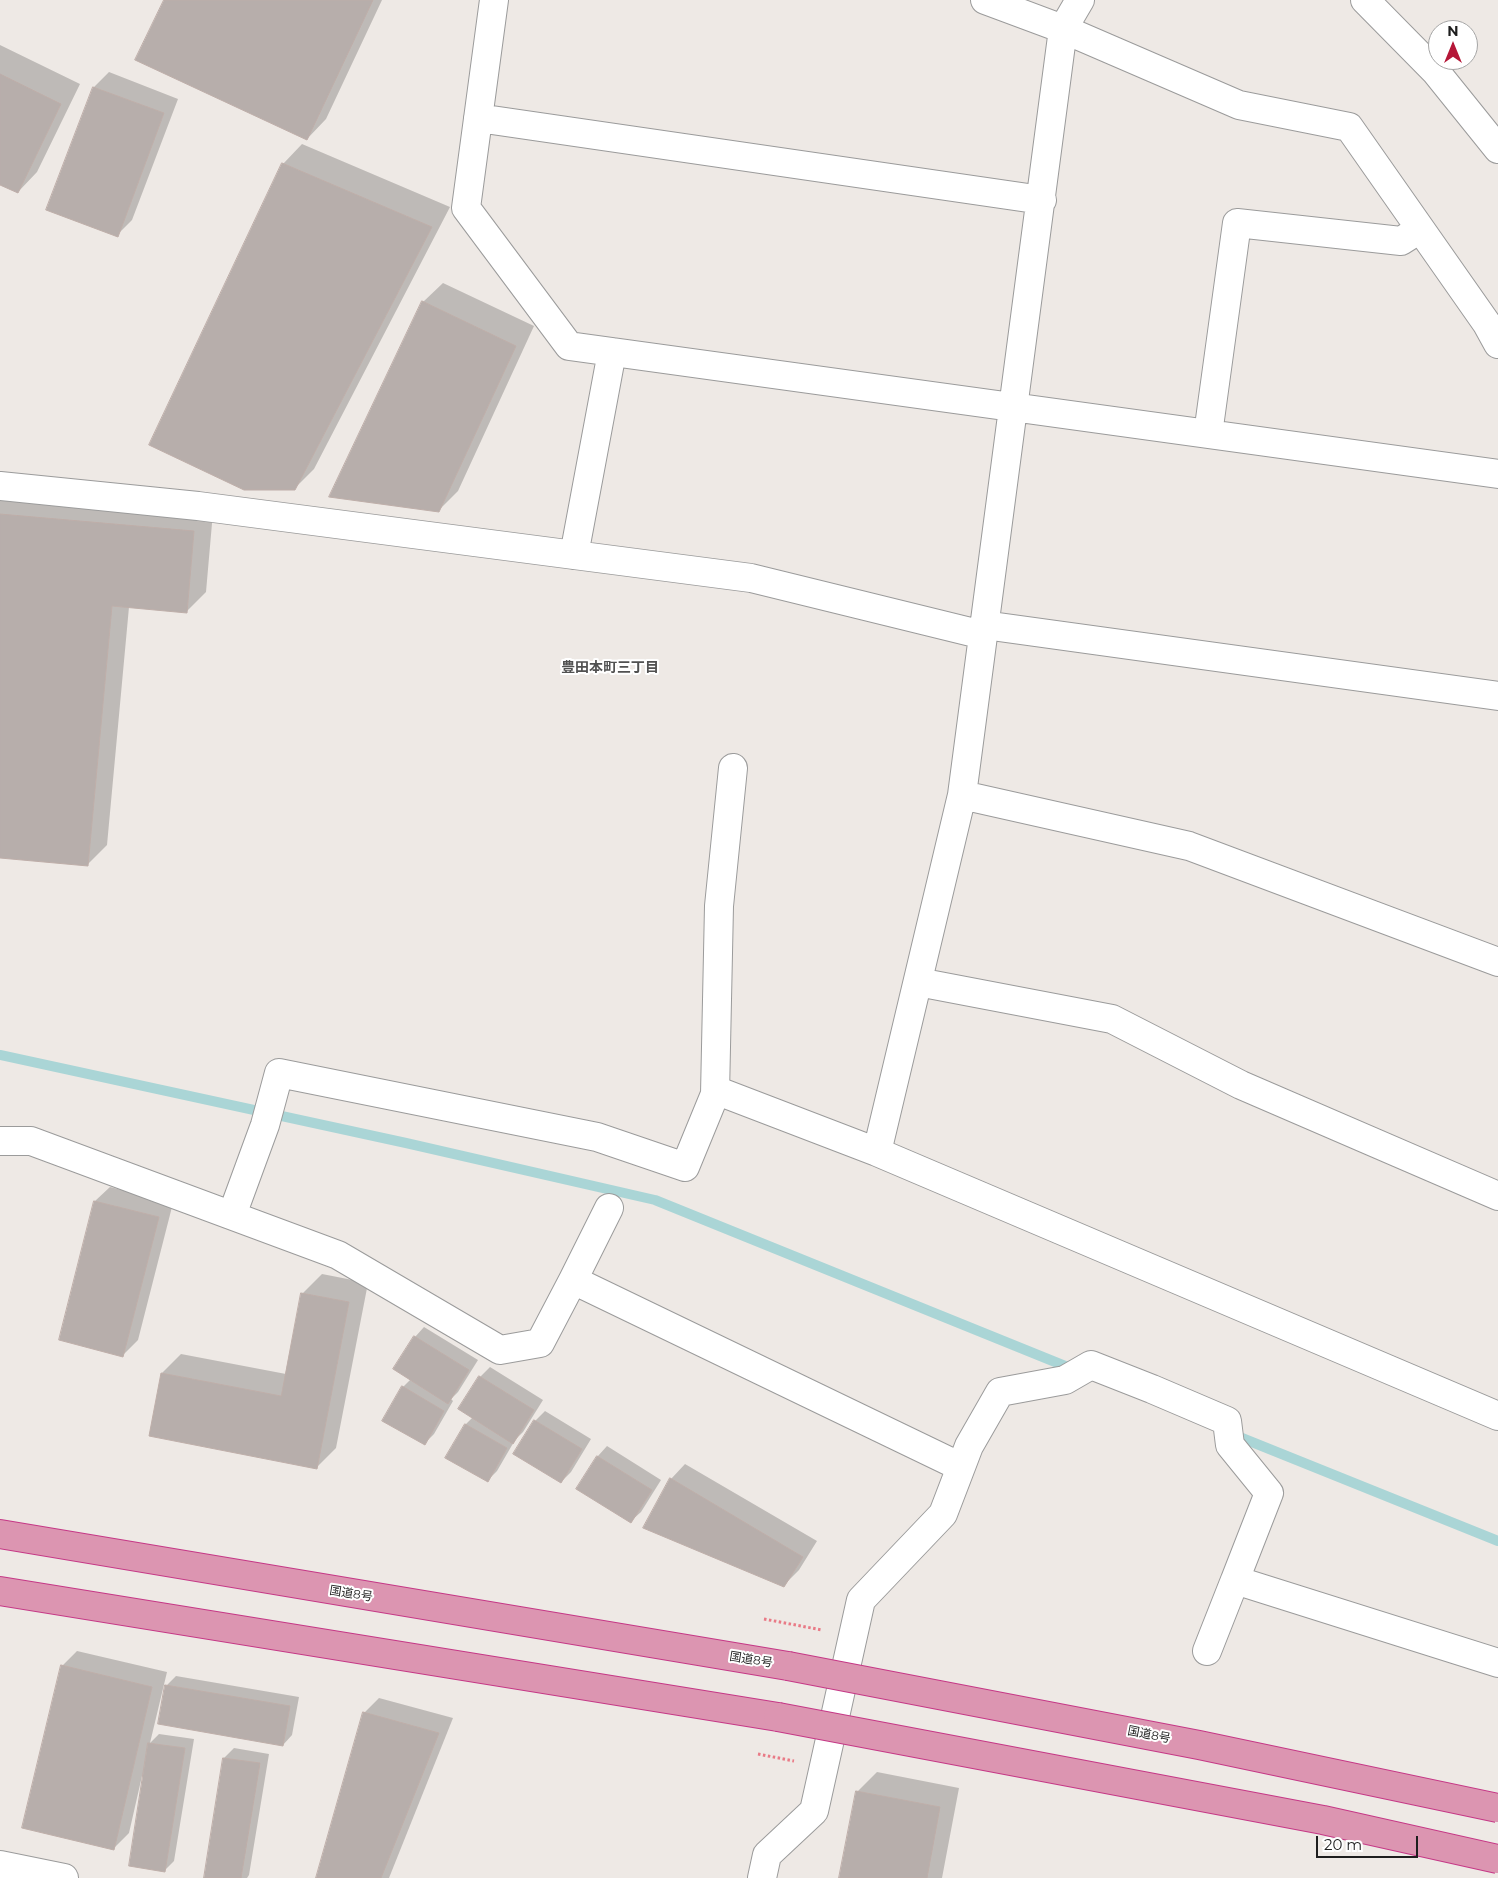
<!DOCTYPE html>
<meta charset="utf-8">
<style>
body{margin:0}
#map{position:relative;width:1498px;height:1878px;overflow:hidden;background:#eee9e5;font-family:Montserrat,sans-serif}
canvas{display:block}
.north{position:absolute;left:1428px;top:20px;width:50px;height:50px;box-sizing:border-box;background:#fff;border:1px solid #a5a5a5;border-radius:50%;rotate:0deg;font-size:14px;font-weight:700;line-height:20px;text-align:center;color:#1e1e1e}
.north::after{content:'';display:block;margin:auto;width:18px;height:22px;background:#b51738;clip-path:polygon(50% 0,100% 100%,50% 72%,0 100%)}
.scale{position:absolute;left:1316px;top:1836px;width:102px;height:22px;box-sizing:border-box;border:2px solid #1e1e1e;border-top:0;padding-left:6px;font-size:15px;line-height:18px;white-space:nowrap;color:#1e1e1e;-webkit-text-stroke:4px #fff;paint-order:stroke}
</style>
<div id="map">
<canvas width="1498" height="1878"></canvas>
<div class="north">N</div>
<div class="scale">20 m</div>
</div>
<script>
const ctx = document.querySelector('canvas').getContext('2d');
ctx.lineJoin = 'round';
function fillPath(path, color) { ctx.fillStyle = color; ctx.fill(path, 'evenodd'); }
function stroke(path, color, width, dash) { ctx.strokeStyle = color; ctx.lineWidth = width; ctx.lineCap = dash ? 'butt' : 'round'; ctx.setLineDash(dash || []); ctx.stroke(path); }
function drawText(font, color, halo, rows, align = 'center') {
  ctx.font = font + ' Montserrat,"Noto Sans JP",sans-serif'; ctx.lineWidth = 4; ctx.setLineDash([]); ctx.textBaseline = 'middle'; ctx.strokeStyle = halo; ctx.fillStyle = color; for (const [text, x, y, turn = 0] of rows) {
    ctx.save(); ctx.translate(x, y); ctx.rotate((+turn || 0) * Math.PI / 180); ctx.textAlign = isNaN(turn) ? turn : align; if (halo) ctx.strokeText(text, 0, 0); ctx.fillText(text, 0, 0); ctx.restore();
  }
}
fillPath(new Path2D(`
 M 165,0 L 382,0 L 326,119 L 307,139 Z
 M 0,45 L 80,84 L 37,172 L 18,192 L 0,183 Z
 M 109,72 L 178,99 L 132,220 L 117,235 L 94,87 Z
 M 302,144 L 450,207 L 314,469 L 294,489 L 283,164 Z
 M 443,283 L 534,326 L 458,491 L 438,511 L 423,302 Z
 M 0,493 L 213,512 L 206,592 L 186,612 L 129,607 L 107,845 L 87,865 L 0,857 Z
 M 110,1187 L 173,1203 L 138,1340 L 123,1355 L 95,1201 Z
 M 322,1274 L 368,1283 L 336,1448 L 317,1467 L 162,1373 L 181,1354 L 286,1374 L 302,1294 Z
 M 424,1327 L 478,1360 L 458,1392 L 451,1399 L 453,1401 L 434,1434 L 424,1444 L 403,1387 L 411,1379 L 415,1337 Z
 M 490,1367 L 543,1400 L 523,1432 L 515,1440 L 497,1471 L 487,1481 L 447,1457 L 466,1424 L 473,1417 L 480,1377 Z
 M 545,1411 L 591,1439 L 571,1472 L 561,1482 L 515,1454 L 535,1421 Z
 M 607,1446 L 661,1480 L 641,1512 L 631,1521 L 578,1489 L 598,1456 Z
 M 685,1464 L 817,1541 L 799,1570 L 784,1585 L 671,1479 Z
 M 77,1651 L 167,1672 L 150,1743 L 159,1734 L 194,1739 L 174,1861 L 164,1871 L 144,1777 L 142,1776 L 129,1833 L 114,1848 L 62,1666 Z
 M 176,1676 L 299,1697 L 292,1735 L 283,1745 L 166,1686 Z
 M 379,1698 L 453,1718 L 389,1878 L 318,1878 L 364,1713 Z
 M 234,1748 L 269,1754 L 249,1875 L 247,1878 L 205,1878 L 224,1758 Z
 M 877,1772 L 959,1788 L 942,1878 L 841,1878 L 857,1792 Z`), '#0003');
stroke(new Path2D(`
 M 0,1055 L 406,1143 L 655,1200 L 1075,1370
 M 1232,1434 L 1498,1541`), '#aad5d6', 10);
const building = new Path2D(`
 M 164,0 L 373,0 L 307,140 L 135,60 Z
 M 0,74 L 61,104 L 18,193 L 0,185 Z
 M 93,87 L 164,113 L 118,237 L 46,210 Z
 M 282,163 L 432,227 L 295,490 L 244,490 L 149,445 Z
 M 422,301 L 516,346 L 439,512 L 329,497 Z
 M 0,514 L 194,531 L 187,613 L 112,606 L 88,866 L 0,858 Z
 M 94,1201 L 159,1217 L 123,1357 L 59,1340 Z
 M 301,1293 L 349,1302 L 317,1469 L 149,1436 L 161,1373 L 281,1396 Z
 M 414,1336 L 469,1370 L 448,1404 L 393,1369 Z
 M 479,1376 L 534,1410 L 513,1444 L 458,1409 Z
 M 402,1386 L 444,1411 L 425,1445 L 382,1421 Z
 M 534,1420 L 582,1449 L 561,1483 L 513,1454 Z
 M 465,1424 L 507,1448 L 488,1482 L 445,1458 Z
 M 597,1456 L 652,1490 L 631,1523 L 576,1489 Z
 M 670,1478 L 803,1557 L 784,1587 L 643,1528 Z
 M 61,1665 L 152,1687 L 114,1850 L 22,1828 Z
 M 165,1685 L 290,1706 L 283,1746 L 158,1724 Z
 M 363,1712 L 439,1733 L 381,1878 L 316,1878 Z
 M 148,1743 L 185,1748 L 165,1872 L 129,1866 Z
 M 223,1758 L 260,1763 L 241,1878 L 204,1878 Z
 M 856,1791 L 940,1807 L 927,1878 L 839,1878 Z`);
fillPath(building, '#b7aeab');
stroke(building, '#beaea9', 1);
const minor = new Path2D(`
 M 494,0 L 466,208 L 569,346 L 1498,474
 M 985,0 L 1063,29 L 1239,105 L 1349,127 L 1487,324 L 1498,344
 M 1080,0 L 1063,29 L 962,795 L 877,1152 L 1498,1416
 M 1365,0 L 1436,72 L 1498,149
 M 478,118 L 1042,200
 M 1208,434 L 1237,223 L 1401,241 L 1420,229
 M 0,486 L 198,506 L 751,578 L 983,635
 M 574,555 L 612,352
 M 984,625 L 1498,696
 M 962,795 L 1189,846 L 1498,962
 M 918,982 L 1112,1019 L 1241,1085 L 1498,1196
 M 715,1094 L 719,906 L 733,768
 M 0,1141 L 31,1141 L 338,1255 L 500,1350 L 540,1343 L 573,1280 L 961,1467 L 969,1446 L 1000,1392 L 1065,1380 L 1091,1365 L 1152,1389 L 1227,1421 L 1230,1445 L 1269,1493 L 1235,1580 L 1498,1663
 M 232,1215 L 265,1125 L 279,1073 L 597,1137 L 685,1167 L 715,1094 L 723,1093 L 877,1152
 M 573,1280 L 609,1208
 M 1207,1651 L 1235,1580
 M 0,1865 L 64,1878
 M 762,1878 L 767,1855 L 814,1811 L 861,1600 L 943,1514 L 961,1467`);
const highway = new Path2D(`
 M 0,1534 L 788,1666
 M 0,1591 L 778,1717`);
stroke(minor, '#9b9b9b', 30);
stroke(highway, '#c53886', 30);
stroke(new Path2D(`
 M 764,1619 L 822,1630
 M 758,1754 L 794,1761`), '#e97a86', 3, [2.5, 2.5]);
stroke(minor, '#fff', 28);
stroke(highway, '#dc95b1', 28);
const highwayBridge = new Path2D(`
 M 788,1666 L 1199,1745 L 1498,1808
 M 778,1717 L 1323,1820 L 1498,1859`);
stroke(highwayBridge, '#c53886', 30, []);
stroke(highwayBridge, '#dc95b1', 28);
drawText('12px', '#1e1e1e', '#fff', [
 ["国道8号",351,1594,9],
 ["国道8号",751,1660,9],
 ["国道8号",1149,1735,11]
]);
drawText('bold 14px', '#515151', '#fff', [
 ["豊田本町三丁目",610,668]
]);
</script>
